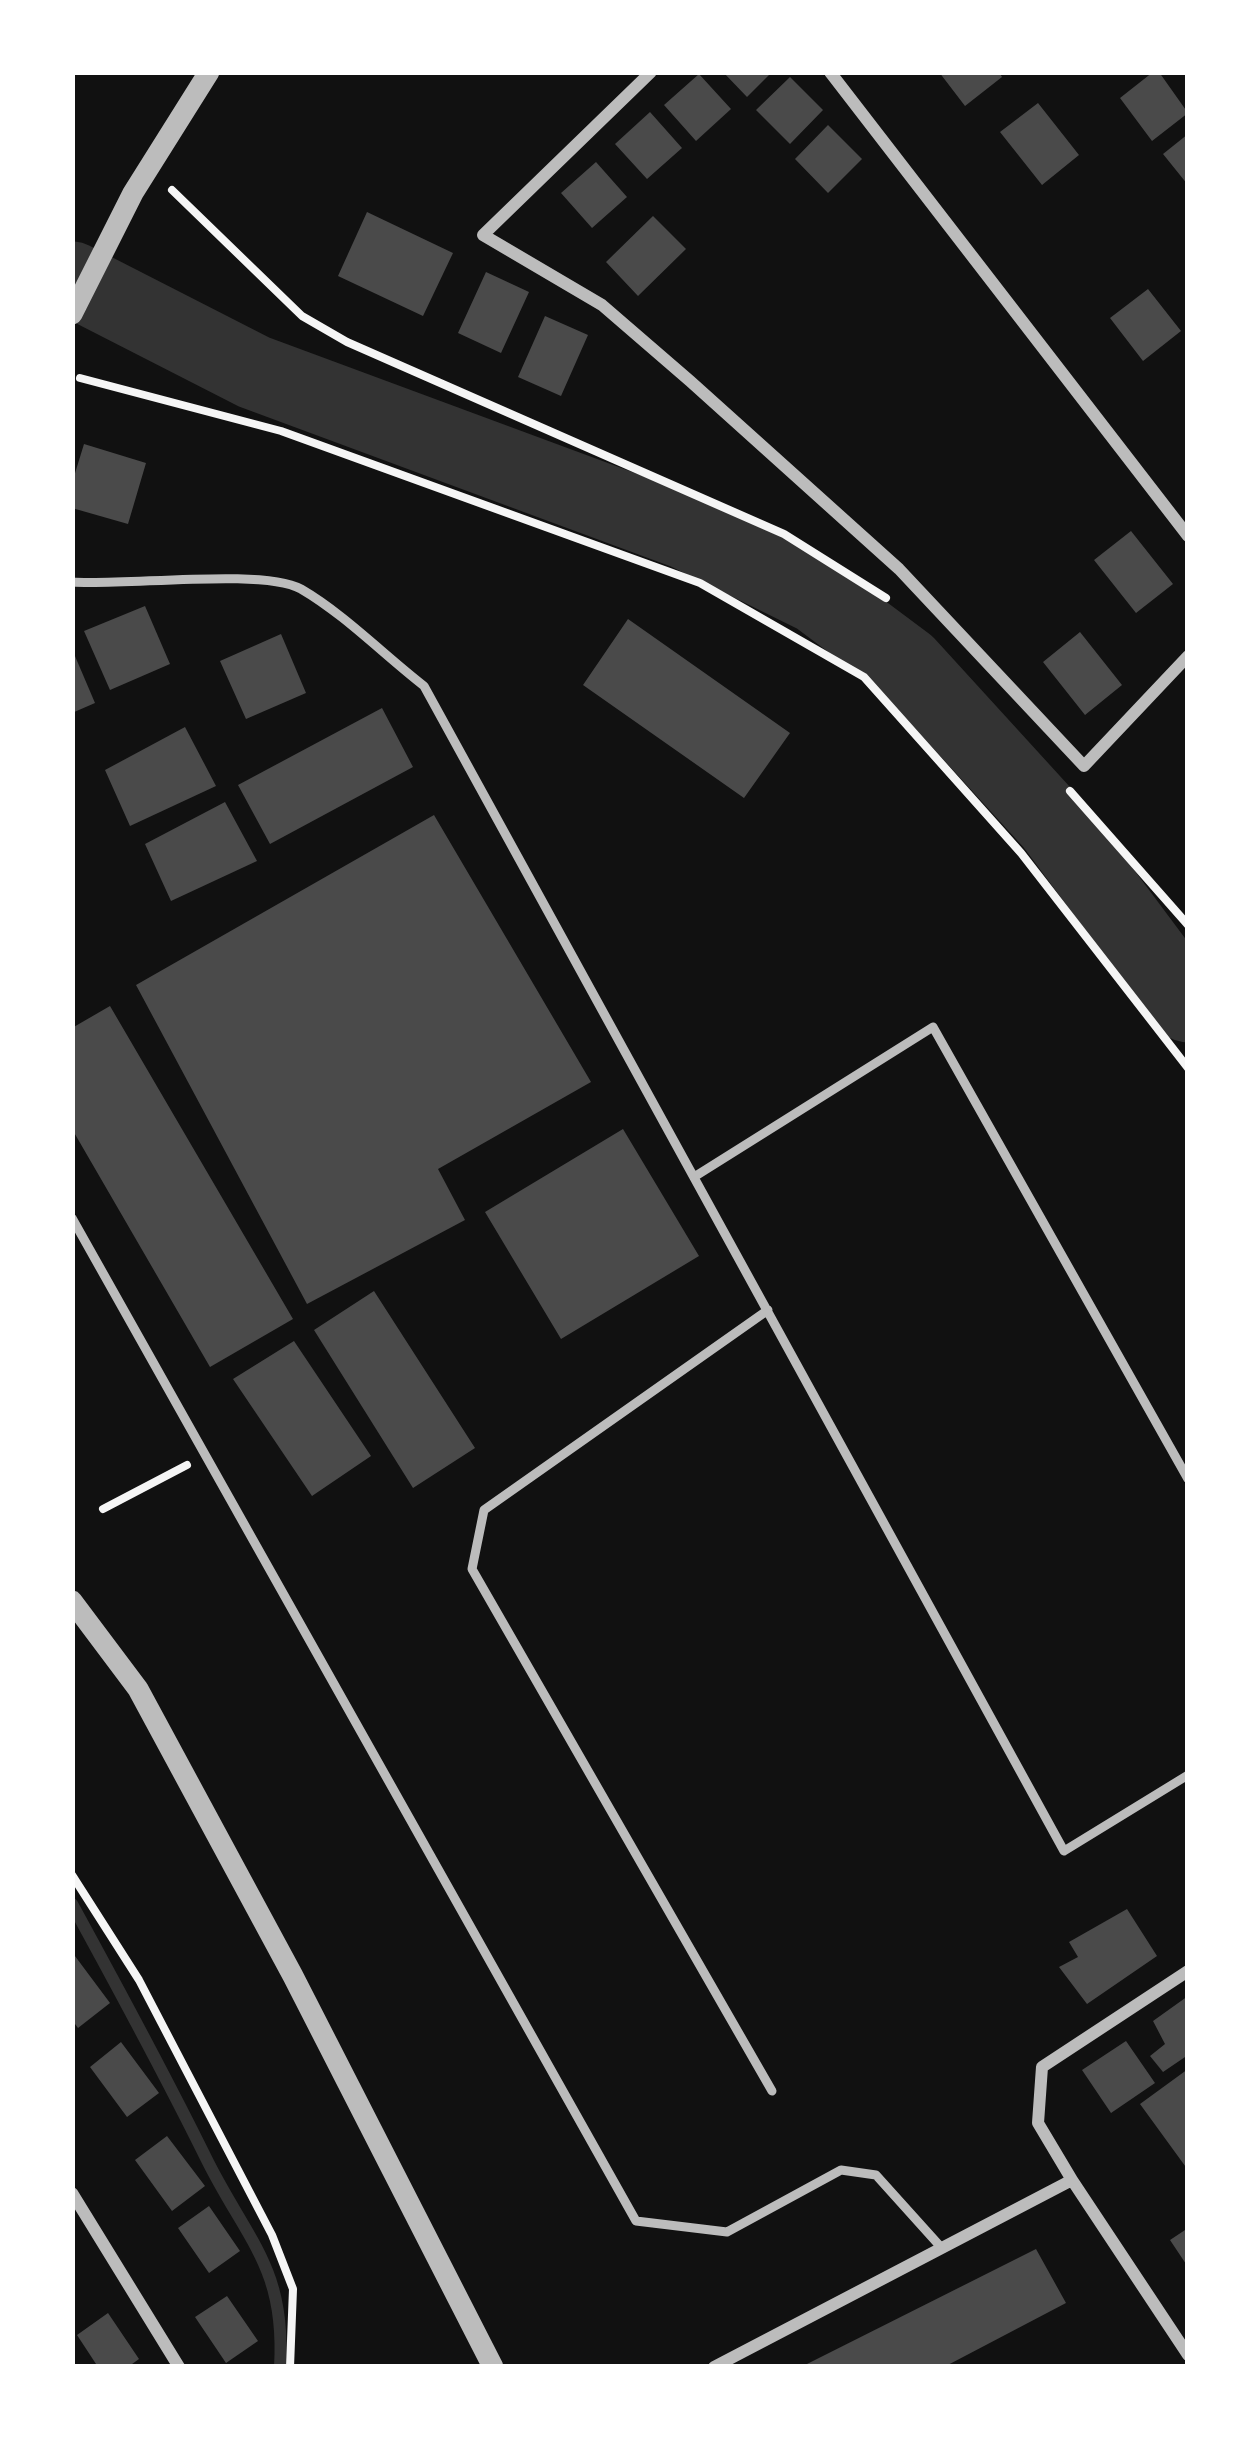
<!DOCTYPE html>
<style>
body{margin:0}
#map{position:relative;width:1260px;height:2439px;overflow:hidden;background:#111;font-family:Karla,sans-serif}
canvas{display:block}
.frame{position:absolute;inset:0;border:75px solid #fff;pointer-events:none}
</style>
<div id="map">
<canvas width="1260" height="2439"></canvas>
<div class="frame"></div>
</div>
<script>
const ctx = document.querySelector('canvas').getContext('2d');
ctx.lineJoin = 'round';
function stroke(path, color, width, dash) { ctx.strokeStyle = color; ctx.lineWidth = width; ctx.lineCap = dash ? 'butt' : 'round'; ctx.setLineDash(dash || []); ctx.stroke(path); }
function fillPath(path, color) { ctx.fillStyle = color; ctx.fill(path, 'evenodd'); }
stroke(new Path2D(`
 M 72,1904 C 118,1988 163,2071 205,2156 C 246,2240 286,2266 280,2367`), '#333', 12);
stroke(new Path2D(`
 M 72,279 L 254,372 L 686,532 L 816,596 L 907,664 L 1053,824 L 1188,1005`), '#333', 75);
fillPath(new Path2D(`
 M 723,72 L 772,72 L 747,97 Z
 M 939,72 L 999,72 L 1002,77 L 965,106 Z
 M 1153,72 L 1159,72 L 1188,113 L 1152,141 L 1120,98 Z
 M 699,74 L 731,109 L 696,141 L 664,105 Z
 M 790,77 L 823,110 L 790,144 L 756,110 Z
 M 1038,103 L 1079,155 L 1042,185 L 1000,132 Z
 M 650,112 L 682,148 L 647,179 L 615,144 Z
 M 828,125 L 862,159 L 828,193 L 795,159 Z
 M 1188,134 L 1188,185 L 1163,154 Z
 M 596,162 L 627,197 L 592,228 L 561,193 Z
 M 367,212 L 453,253 L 423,316 L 338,276 Z
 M 653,216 L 686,249 L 638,296 L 606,262 Z
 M 486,272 L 529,292 L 501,353 L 458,333 Z
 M 1148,289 L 1181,331 L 1143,361 L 1110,318 Z
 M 545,316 L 588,335 L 561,396 L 518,377 Z
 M 84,444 L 146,463 L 128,524 L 72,508 L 72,483 Z
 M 1131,531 L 1173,584 L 1136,613 L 1094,560 Z
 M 145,606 L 170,664 L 110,690 L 84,631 Z
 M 628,619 L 790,733 L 744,798 L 583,685 Z
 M 1080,632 L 1122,685 L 1085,715 L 1043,662 Z
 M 281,634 L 306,693 L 246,719 L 220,661 Z
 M 72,649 L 95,703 L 72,713 Z
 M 382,708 L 413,767 L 270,844 L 238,785 Z
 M 185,727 L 216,786 L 130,826 L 105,770 Z
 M 225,802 L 257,861 L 171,901 L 145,844 Z
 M 434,815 L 591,1082 L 438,1169 L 465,1220 L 307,1304 L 136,985 Z
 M 110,1006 L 293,1319 L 210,1367 L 72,1129 L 72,1028 Z
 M 623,1129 L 699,1256 L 561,1339 L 485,1212 Z
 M 374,1291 L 475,1448 L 413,1488 L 314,1330 Z
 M 294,1341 L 371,1456 L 312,1496 L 233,1379 Z
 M 1127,1909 L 1157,1956 L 1087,2004 L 1059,1967 L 1078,1957 L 1069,1942 Z
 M 72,1952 L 110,2003 L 78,2028 L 72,2020 Z
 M 1188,1996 L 1188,2055 L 1163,2072 L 1150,2056 L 1165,2044 L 1153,2021 Z
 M 1126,2041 L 1155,2083 L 1111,2113 L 1082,2070 Z
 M 121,2042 L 159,2093 L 127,2117 L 90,2067 Z
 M 1188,2069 L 1188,2170 L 1140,2104 Z
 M 167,2136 L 205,2186 L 172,2211 L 135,2160 Z
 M 209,2206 L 240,2251 L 209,2273 L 178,2228 Z
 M 1188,2228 L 1188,2267 L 1170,2240 Z
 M 1036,2249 L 1066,2303 L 944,2367 L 801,2367 Z
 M 227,2296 L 258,2341 L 226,2363 L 195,2317 Z
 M 108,2313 L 139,2359 L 128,2367 L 98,2367 L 77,2335 Z`), '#4a4a4a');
stroke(new Path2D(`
 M 172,190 L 302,316 L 347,342 L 784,534 L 886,598
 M 80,378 L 281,431 L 700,583 L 864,677 L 1021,853 L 1188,1068
 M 1070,791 L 1188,925
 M 103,1509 L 187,1465
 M 72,1875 L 139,1980 L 272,2235 L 293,2289 L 290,2367`), '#f5f5f5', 8);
stroke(new Path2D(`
 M 72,582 C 125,586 262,568 301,589 C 344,614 384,655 424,686 L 1064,1851 L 1188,1775
 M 694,1177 L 933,1027 L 1188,1479
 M 72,1218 L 636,2221 L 727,2232 L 841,2170 L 876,2175 L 939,2245
 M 768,1310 L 484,1510 L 472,1569 L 772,2091`), '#bcbcbc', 9);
stroke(new Path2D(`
 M 651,72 L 483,235 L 602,305 L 690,381 L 899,569 L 1084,766 L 1188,656
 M 830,72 L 1188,536
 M 1072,2180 L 1038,2123 L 1042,2067 L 1188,1971
 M 72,2193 L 179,2367
 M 714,2367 L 1072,2180 L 1188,2355`), '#bcbcbc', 12);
stroke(new Path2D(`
 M 72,314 L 133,193 L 209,72
 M 72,1601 L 138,1689 L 293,1976 L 493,2367`), '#bcbcbc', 21);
</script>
